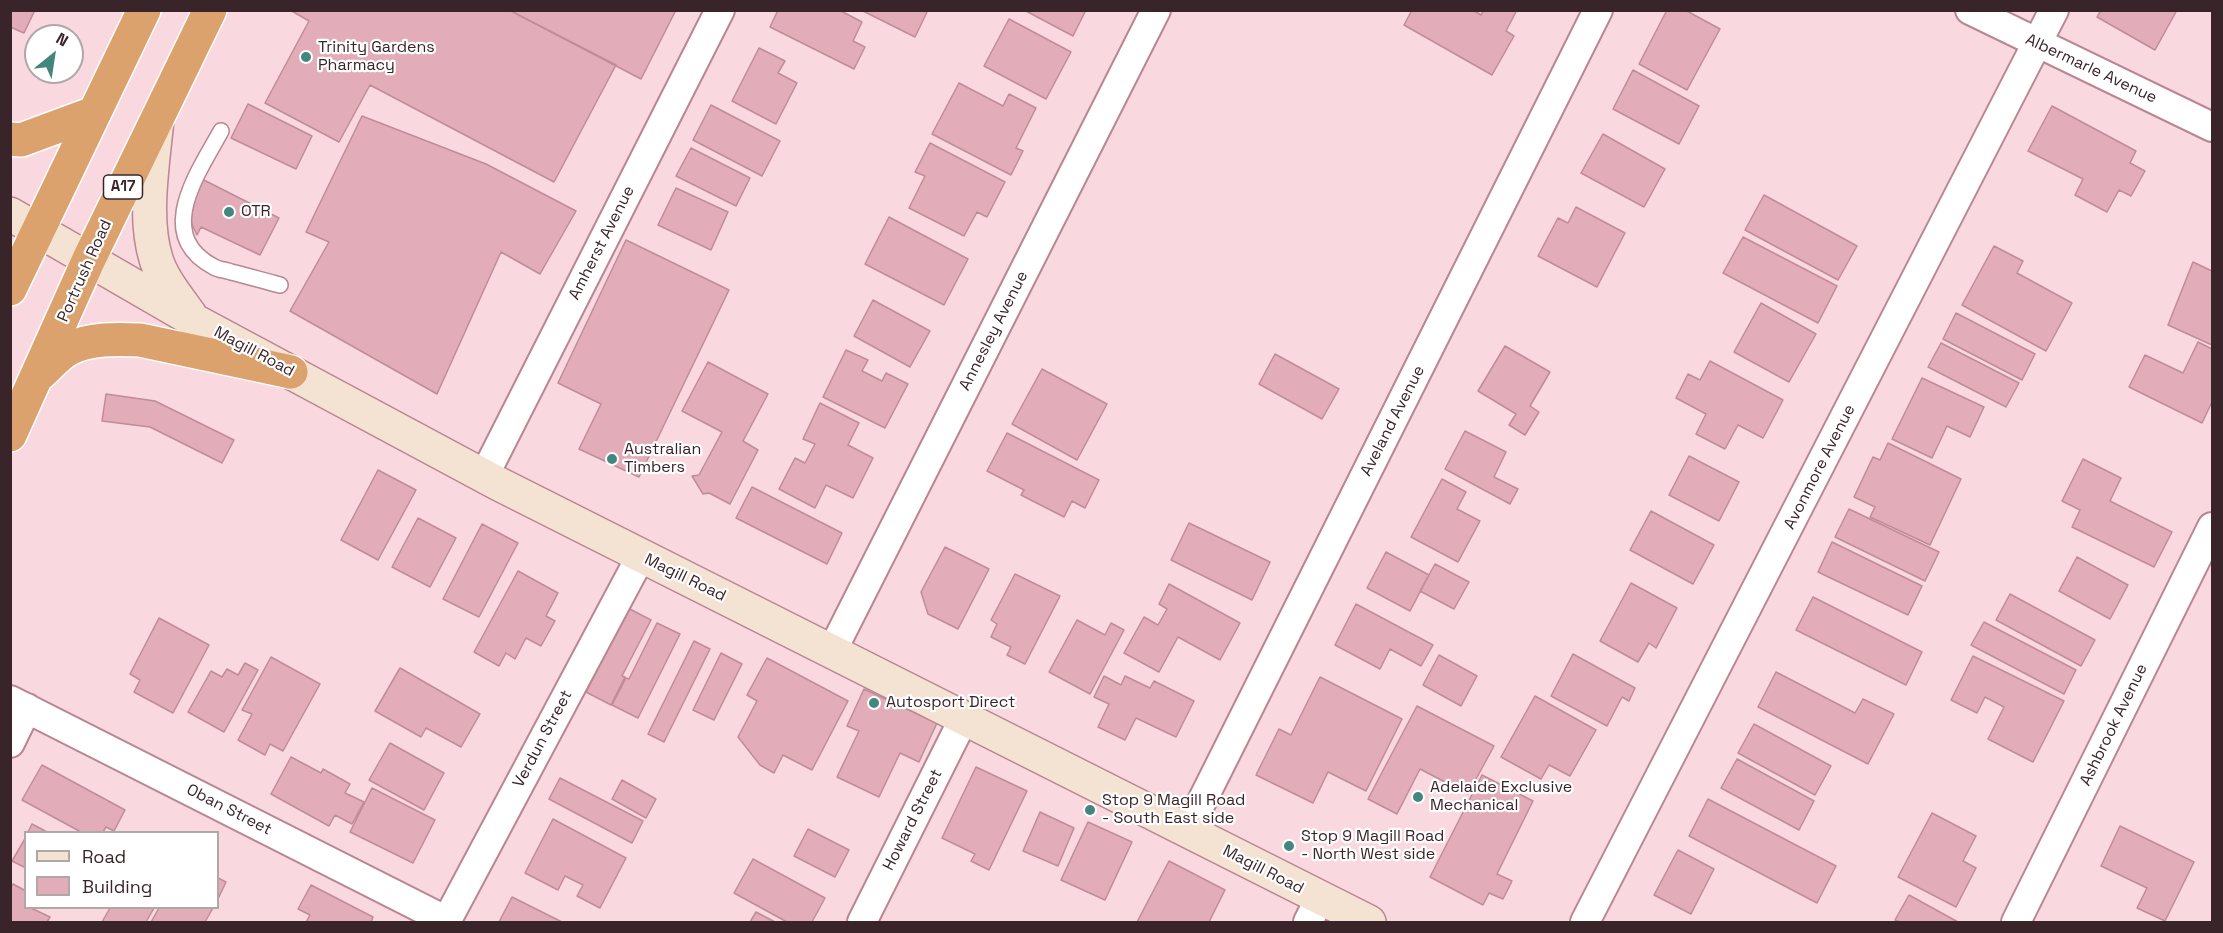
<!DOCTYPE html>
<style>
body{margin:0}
#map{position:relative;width:2223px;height:933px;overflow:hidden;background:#fad8e0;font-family:"Space Grotesk",sans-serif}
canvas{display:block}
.frame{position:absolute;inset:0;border:12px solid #392429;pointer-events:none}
.legend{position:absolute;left:24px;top:831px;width:195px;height:78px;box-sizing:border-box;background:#fff;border:2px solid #b0a7a9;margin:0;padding:8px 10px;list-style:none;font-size:18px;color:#392429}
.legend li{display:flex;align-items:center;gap:12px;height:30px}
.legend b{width:30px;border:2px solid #b0a7a9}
.north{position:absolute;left:24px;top:24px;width:60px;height:60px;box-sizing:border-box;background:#fff;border:2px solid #b0a7a9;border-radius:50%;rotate:30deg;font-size:16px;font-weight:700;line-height:24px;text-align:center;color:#392429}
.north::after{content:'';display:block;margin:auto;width:21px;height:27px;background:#42877d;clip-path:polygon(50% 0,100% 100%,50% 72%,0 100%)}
</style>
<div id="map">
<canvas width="2223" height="933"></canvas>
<div class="frame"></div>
<ul class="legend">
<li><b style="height:8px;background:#f4e3d3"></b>Road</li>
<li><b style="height:16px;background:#e2acb8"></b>Building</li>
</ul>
<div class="north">N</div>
</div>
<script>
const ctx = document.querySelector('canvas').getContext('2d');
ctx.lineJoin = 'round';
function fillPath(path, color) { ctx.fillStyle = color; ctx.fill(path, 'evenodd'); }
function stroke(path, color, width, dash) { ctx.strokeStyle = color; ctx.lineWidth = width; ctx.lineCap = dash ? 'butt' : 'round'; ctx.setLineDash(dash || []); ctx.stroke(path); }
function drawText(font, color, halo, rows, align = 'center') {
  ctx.font = font + ' "Space Grotesk",sans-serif'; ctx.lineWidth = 4.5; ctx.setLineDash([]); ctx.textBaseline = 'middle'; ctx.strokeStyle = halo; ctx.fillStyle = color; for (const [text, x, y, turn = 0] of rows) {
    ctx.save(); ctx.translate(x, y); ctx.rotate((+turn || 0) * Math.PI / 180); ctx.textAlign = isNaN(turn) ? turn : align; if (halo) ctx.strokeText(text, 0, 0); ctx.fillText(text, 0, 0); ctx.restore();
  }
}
const building = new Path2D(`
 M 10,10 L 35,10 L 24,33 L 10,27 Z
 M 290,10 L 509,10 L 616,65 L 554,182 L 370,85 L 339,142 L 265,103 L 309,21 Z
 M 509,10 L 676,10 L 641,79 Z
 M 778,10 L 839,10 L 862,22 L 853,41 L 865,47 L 854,69 L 770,27 Z
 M 861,10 L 928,10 L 915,37 Z
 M 1024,10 L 1086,10 L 1073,36 Z
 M 1412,10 L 1473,10 L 1481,15 L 1484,10 L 1517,10 L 1506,31 L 1514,36 L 1492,75 L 1404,25 Z
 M 1667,10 L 1685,10 L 1720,29 L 1687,90 L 1639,64 Z
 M 2101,10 L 2177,10 L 2155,50 L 2097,17 Z
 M 1009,19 L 1071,52 L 1046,99 L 984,66 Z
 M 759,48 L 785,61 L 778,73 L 797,83 L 776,124 L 732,101 Z
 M 1633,70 L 1699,106 L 1679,144 L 1613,109 Z
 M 959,83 L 1003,106 L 1009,94 L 1036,108 L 1016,148 L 1023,151 L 1011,175 L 932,134 Z
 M 248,104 L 312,136 L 296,169 L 231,138 Z
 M 711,105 L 780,141 L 762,176 L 693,140 Z
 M 2052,106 L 2136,151 L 2130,163 L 2145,171 L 2131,196 L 2119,190 L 2107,212 L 2075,195 L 2083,179 L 2028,151 Z
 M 362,116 L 486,164 L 576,211 L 540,274 L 501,252 L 437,394 L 290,311 L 329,242 L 306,232 Z
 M 1603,134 L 1665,169 L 1644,207 L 1581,173 Z
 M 930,143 L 1005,182 L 987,217 L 977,212 L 964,236 L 909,208 L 925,176 L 915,172 Z
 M 691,148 L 750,178 L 736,206 L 676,176 Z
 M 190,173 L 279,218 L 260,255 L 201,227 L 197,235 L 182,204 L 182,190 Z
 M 676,188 L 728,212 L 711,250 L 658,225 Z
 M 1764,195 L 1857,246 L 1838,280 L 1745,230 Z
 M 1576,207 L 1625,233 L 1597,287 L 1538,256 L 1558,218 L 1568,223 Z
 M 889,217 L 968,259 L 944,305 L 865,264 Z
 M 1743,237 L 1837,286 L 1818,323 L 1723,273 Z
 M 626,240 L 729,290 L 639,477 L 579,449 L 601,404 L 558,383 Z
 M 1994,246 L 2023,261 L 2017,273 L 2072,303 L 2046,351 L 1962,305 Z
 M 2193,262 L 2212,271 L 2212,345 L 2168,325 Z
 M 873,300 L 930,331 L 910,367 L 854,336 Z
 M 1761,303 L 1816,334 L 1789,382 L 1734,352 Z
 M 1956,313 L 2035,354 L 2022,380 L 1943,339 Z
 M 2198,342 L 2212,349 L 2212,402 L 2202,423 L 2129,387 L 2145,355 L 2183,373 Z
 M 1941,343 L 2019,383 L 2006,407 L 1928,367 Z
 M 1505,346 L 1550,372 L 1530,406 L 1539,412 L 1525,435 L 1509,425 L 1516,414 L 1478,391 Z
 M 846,350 L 868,360 L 862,371 L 882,381 L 886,373 L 908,384 L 885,428 L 823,397 Z
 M 1275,354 L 1339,389 L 1322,419 L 1259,384 Z
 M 1710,361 L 1783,400 L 1763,438 L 1738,425 L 1725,449 L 1696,434 L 1706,414 L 1676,398 L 1688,374 L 1700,380 Z
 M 708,362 L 768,394 L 743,441 L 758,450 L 730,504 L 709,493 L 703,494 L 692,476 L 699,475 L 722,432 L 682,411 Z
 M 1042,369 L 1107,404 L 1077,460 L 1012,424 Z
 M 1922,378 L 1984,407 L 1970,437 L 1947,426 L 1932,458 L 1892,439 Z
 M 106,394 L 155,401 L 234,440 L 222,463 L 150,427 L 102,421 Z
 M 820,403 L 859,423 L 848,445 L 873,458 L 853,498 L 826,485 L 815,508 L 779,489 L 795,458 L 805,463 L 815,444 L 803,439 Z
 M 1465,431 L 1506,452 L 1494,477 L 1518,489 L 1510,504 L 1445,469 Z
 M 1007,433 L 1099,480 L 1085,508 L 1072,501 L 1064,517 L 1021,495 L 1024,490 L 987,471 Z
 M 1888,443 L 1961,479 L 1930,545 L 1870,517 L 1875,507 L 1854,497 L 1873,457 L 1880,460 Z
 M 1689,456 L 1739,482 L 1719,521 L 1669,495 Z
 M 2083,459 L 2121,478 L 2110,501 L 2172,532 L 2154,567 L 2072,527 L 2080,510 L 2062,501 Z
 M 378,470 L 416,490 L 378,560 L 341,540 Z
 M 1442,479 L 1466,492 L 1457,509 L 1480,521 L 1458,562 L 1411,537 Z
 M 752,487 L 842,533 L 827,564 L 736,518 Z
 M 1849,509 L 1939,552 L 1925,581 L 1835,537 Z
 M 1651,511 L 1714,545 L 1693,584 L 1630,550 Z
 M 418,518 L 456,538 L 430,587 L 392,567 Z
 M 1189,523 L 1270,562 L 1252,600 L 1171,560 Z
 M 482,524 L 518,543 L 479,617 L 443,599 Z
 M 1832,542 L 1922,586 L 1908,615 L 1818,572 Z
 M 945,547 L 989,569 L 958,629 L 928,614 L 921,592 Z
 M 1386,552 L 1429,575 L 1410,611 L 1367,588 Z
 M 2077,557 L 2128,585 L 2110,619 L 2059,591 Z
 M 1435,564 L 1469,582 L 1454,609 L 1420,591 Z
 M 518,571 L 558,593 L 546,616 L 555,621 L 541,646 L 526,638 L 515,659 L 506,653 L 499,666 L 474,652 Z
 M 1015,574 L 1060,596 L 1025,664 L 1007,655 L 1011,647 L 991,637 L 997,624 L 991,620 Z
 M 1631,583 L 1677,608 L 1656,648 L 1649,643 L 1638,662 L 1600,641 Z
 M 1169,584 L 1240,623 L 1220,660 L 1178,637 L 1159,672 L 1124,653 L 1144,617 L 1158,625 L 1167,609 L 1159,604 Z
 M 2010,594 L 2095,640 L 2081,666 L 1996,620 Z
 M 1813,597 L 1922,652 L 1906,685 L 1796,630 Z
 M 1356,604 L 1433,645 L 1421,666 L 1390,649 L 1380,669 L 1335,645 Z
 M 628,608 L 651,620 L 622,676 L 625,677 L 611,705 L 586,692 Z
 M 159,618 L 209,645 L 173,713 L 134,692 L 140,680 L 130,674 Z
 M 1077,620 L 1105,635 L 1111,623 L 1124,630 L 1090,694 L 1049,672 Z
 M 1984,622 L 2076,670 L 2064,694 L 1971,645 Z
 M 657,623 L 680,634 L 638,718 L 612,705 L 626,678 L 629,679 Z
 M 694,641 L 710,649 L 664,742 L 648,734 Z
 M 721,653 L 742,664 L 714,720 L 693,710 Z
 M 1573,654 L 1635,688 L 1629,701 L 1622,697 L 1607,726 L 1551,696 Z
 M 1439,655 L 1477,676 L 1461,706 L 1423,685 Z
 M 1973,656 L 2064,701 L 2033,762 L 1988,739 L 2004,707 L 1985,697 L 1977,713 L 1951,700 Z
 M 271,657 L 320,684 L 283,751 L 270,744 L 265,755 L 238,740 L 252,714 L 242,710 Z
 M 767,658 L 848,701 L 812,770 L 783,755 L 774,773 L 760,765 L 738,737 L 757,701 L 747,695 Z
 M 245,663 L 258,670 L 224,732 L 188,712 L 211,671 L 222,677 L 227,669 L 238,675 Z
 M 400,668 L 480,714 L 461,747 L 426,728 L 421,737 L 375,711 Z
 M 1776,672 L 1855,713 L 1863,699 L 1894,714 L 1868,764 L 1758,707 Z
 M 1104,676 L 1121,685 L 1125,676 L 1150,688 L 1154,681 L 1194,701 L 1176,737 L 1136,718 L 1125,740 L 1098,727 L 1109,704 L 1094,697 Z
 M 1320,677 L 1402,719 L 1366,791 L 1328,772 L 1313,803 L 1256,775 L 1279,729 L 1291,735 Z
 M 864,689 L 937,723 L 919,762 L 900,753 L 879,797 L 837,777 L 859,731 L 847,726 Z
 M 1535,696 L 1596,730 L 1570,776 L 1549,765 L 1541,779 L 1501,757 Z
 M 1417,706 L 1494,746 L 1468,794 L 1420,769 L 1397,814 L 1368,799 Z
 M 1754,724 L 1831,766 L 1815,795 L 1738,753 Z
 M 390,743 L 444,773 L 424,810 L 369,780 Z
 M 291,757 L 321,773 L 323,769 L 350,784 L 345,793 L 364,802 L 352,824 L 335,815 L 329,826 L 271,794 Z
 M 1737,759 L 1814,801 L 1799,830 L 1721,788 Z
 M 42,765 L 125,810 L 114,831 L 106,827 L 103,832 L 81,832 L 22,800 Z
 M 976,767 L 1027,791 L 989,870 L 971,861 L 975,854 L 942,838 Z
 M 1482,775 L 1533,801 L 1497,874 L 1512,881 L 1503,899 L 1489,893 L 1483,905 L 1430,877 Z
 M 560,778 L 643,821 L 632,843 L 549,799 Z
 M 622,780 L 656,799 L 646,818 L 612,799 Z
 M 372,788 L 435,820 L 413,863 L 350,832 Z
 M 1708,799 L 1836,866 L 1817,903 L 1689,836 Z
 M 1040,812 L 1074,828 L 1058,866 L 1023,851 Z
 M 1932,813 L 1976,836 L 1963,861 L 1976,868 L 1956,907 L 1898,877 Z
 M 553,819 L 626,858 L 600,908 L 577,896 L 583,885 L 565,876 L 558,890 L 525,873 Z
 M 1088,822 L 1132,842 L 1105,900 L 1061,880 Z
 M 32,824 L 47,832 L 28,832 Z
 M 2120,826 L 2194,862 L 2165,921 L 2137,908 L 2147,888 L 2101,866 Z
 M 808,829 L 849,850 L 835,877 L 794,856 Z
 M 26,837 L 26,868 L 12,861 Z
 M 1678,850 L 1714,869 L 1691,914 L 1654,895 Z
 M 753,859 L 825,898 L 812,922 L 787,922 L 734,893 Z
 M 1169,861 L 1225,890 L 1209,922 L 1137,922 Z
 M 218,878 L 226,882 L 218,899 Z
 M 13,884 L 26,891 L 26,908 L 31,908 L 50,917 L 47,922 L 10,922 L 10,888 Z
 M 311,885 L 373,917 L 371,922 L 306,922 L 310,915 L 298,909 Z
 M 1909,895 L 1958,922 L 1900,922 L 1895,920 Z
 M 512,897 L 562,922 L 499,922 Z
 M 110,908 L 154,908 L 146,922 L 102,922 Z
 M 159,908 L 213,908 L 205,922 L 151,922 Z
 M 756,912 L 775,922 L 750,922 Z`);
fillPath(building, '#e2acb8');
stroke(building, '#bf8c98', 1.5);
const lane = new Path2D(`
 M 221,131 C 198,173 153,235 214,267 C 219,270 226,270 231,272 C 248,276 264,281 280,285`);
const street = new Path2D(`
 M 1970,10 L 2212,127
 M 484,476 L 720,10
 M 832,651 L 1156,10
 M 10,700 L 447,921
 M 10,743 L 27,708
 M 1187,831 L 1598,10
 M 446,922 L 641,556
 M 862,922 L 964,718
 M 1308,922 L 1320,898
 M 1585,922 L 2054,10
 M 2016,922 L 2212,527`);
const secondary = new Path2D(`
 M 157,119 C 153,163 143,217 156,259 C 162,279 178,298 190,315
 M 10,214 L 195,321 L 497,483 L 1369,922`);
const highway = new Path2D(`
 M 10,139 L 21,140 L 94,113
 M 10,289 L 144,10
 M 40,374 C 49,366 59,354 69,349 C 89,338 118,339 140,340 L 291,372
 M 10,435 L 89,259 L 210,10`);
stroke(lane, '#b98692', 18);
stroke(street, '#b98692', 32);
stroke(secondary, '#b98692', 36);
stroke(highway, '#fff', 36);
stroke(lane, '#fff', 15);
stroke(street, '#fff', 28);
stroke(secondary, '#f4e3d3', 33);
stroke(highway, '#dba26d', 33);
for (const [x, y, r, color] of [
 [306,57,6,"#42877d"],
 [229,212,6,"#42877d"],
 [612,459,6,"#42877d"],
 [874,703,6,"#42877d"],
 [1418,797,6,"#42877d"],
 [1090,810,6,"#42877d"],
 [1289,846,6,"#42877d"]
]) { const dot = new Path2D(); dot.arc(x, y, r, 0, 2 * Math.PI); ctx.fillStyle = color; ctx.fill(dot); stroke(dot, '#fff', 2); }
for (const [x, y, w] of [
 [123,187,39]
]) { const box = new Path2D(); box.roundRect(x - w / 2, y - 12, w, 24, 4.5); ctx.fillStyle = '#fff'; ctx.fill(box); stroke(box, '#392429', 1.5); }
drawText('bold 15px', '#392429', null, [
 ["A17",123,187]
]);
drawText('16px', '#392429', '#fff', [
 ["Trinity Gardens",318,48],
 ["Pharmacy",318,66],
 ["OTR",241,212],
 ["Australian",624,450],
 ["Timbers",624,468],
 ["Autosport Direct",886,703],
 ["Adelaide Exclusive",1430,788],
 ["Mechanical",1430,806],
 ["Stop 9 Magill Road",1102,801],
 ["- South East side",1102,819],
 ["Stop 9 Magill Road",1301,837],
 ["- North West side",1301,855]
], 'left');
drawText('16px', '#392429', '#fff', [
 ["Albermarle Avenue",2091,69,25],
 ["Amherst Avenue",602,243,-63],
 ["Portrush Road",85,271,-66],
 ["Annesley Avenue",994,331,-63],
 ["Magill Road",254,352,28],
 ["Aveland Avenue",1393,421,-63],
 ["Avonmore Avenue",1820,467,-63],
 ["Magill Road",685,578,26],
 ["Ashbrook Avenue",2114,725,-64],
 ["Verdun Street",543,739,-62],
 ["Oban Street",229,810,27],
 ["Howard Street",913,820,-63],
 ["Magill Road",1263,870,27]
]);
</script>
